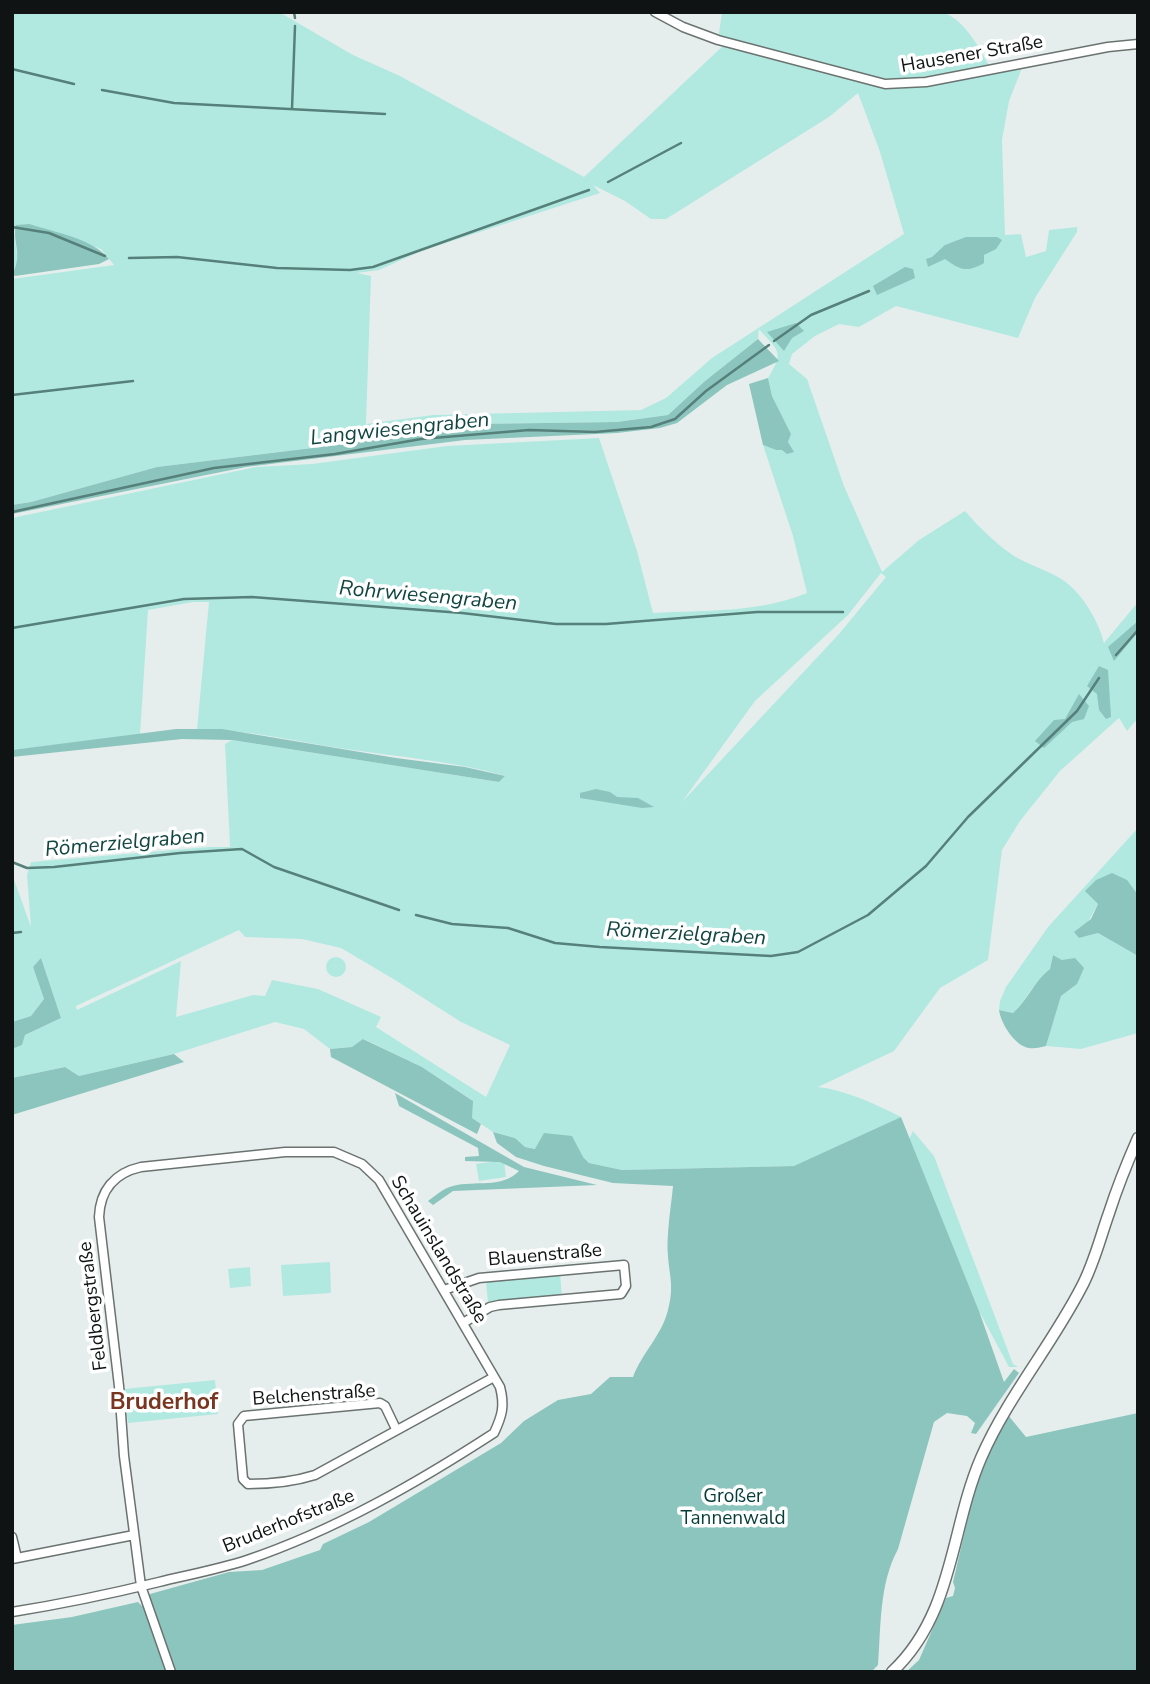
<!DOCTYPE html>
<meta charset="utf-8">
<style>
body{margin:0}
#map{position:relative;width:1150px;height:1684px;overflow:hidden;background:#e6eeed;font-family:"Nunito Sans",sans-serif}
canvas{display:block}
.frame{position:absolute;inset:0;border:14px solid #101313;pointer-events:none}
</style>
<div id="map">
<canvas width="1150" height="1684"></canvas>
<div class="frame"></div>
</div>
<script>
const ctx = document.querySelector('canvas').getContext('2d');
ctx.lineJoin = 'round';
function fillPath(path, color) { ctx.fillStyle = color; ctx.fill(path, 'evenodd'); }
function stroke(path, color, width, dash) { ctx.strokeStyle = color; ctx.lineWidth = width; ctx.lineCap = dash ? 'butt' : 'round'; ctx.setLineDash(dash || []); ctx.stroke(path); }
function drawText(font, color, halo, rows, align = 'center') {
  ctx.font = font + ' "Nunito Sans",sans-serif'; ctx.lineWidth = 7; ctx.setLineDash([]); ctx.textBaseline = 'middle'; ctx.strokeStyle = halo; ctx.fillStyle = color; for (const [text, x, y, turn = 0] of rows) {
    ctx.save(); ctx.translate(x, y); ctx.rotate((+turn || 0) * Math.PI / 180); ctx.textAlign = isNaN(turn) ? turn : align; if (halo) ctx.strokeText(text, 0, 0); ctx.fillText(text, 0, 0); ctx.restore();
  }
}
fillPath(new Path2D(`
 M 12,12 L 279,12 L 353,55 L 400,76 L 584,177 L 726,43 L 718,40 L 722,12 L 943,12 C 966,21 979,48 991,69 L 1024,63 L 1009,101 L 1002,140 L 1005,235 L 1021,234 L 1026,257 L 1046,251 L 1049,230 L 1077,227 L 1077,232 L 1035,298 L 1018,338 L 896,306 L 859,327 L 839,324 L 815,336 L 792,354 L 789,364 L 807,379 L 844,486 L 882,572 L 919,540 L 965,511 C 980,528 995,543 1014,556 C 1027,564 1044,569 1058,577 C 1080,589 1098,619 1104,643 L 1138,602 L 1138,718 L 1127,731 L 1119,718 L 1060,771 L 1020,821 L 1002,850 L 988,960 L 940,988 L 894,1051 L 818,1087 C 846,1090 875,1104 901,1117 L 795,1166 L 622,1170 L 589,1163 L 583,1157 L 525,1147 L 515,1138 L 493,1132 L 472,1118 L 472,1100 L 422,1067 L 364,1039 L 352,1047 L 330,1049 L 304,1029 L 275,1022 L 174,1054 L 79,1076 L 65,1067 L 12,1078 L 12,1049 L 22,1045 L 25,1035 L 61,1018 L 41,959 L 33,967 L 44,999 L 31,1016 L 12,1022 L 12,874 L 31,927 L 27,875 L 31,862 L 209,847 L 230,847 L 225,744 L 232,740 L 499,782 L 505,776 C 454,761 398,757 346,749 C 297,742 247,729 197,729 L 209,602 L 193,602 L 148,610 L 140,735 L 12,750 L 12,518 L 256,467 L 312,464 L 447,446 L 599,438 L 637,551 L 653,613 C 705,610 758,613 807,593 L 793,536 L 763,445 L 776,450 L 790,446 L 788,442 L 791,434 L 772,396 L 768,378 C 785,351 778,351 759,329 L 758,339 L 705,381 L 668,415 L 617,422 L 474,424 L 420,428 L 337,445 L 157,467 L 31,502 L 12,505 L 12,279 L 114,265 L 101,249 L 30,224 L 14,231 L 18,262 L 13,272 L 15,276 L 12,276 ZM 858,93 L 880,152 L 904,234 L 712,358 L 666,398 L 641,410 L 433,415 L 366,424 L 371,276 L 357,273 L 379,270 L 421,251 L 600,193 L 593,185 L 625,201 L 651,219 L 666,219 L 829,117 ZM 881,573 L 886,577 L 839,634 L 682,802 L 755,701 L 848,615 ZM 239,930 L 245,937 L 302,939 L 341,948 L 395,980 L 461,1022 L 510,1045 L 486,1097 L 376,1027 L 381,1017 L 318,989 L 272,980 L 265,996 L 253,995 L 176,1017 L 181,961 L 77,1010 L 76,1006 Z
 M 1138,828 L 1138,895 L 1086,891 L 1098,904 L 1079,938 L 1098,933 L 1138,956 L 1138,1033 L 1081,1049 L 1046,1046 L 1061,996 L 1077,984 L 1062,960 L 1053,955 L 1050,969 C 1034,981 1028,999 1013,1013 L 999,1010 L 1000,1001 L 1006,987 L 1048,927 Z
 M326 967a10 10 0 1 1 20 0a10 10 0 1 1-20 0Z
 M 913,1131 L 934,1156 L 1013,1364 L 1018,1367 L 1009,1367 L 979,1311 L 909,1139 Z
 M 504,1160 L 506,1177 L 479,1181 L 476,1164 Z
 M 330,1262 L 331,1293 L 283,1296 L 281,1265 Z
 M 250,1267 L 251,1286 L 230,1288 L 228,1269 Z
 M 560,1273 L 562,1297 L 488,1302 L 486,1282 Z
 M 215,1380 L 218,1414 L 128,1423 L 124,1389 Z`), '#b1e9e1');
fillPath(new Path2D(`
 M 30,224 C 56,233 92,238 109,259 L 99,264 L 15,276 L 13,273 C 23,253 12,243 16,225 Z
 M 966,237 L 997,237 L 1002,240 L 996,249 L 984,255 L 984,263 C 967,273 960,270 945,259 L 928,267 L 926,259 L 932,257 L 945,245 Z
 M 905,267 L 913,269 L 915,278 L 877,295 L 873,286 Z
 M 796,323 L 804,331 L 792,338 L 784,351 L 767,332 Z
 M 758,339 L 779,361 L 727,385 L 677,423 L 660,428 L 617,433 L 465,440 L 246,467 L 12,514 L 12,505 L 31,502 L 157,467 L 337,445 L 420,428 L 474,424 L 617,422 L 668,415 L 705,381 Z
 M 768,378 L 772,396 L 791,434 L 788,442 L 794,452 L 787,454 L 782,450 L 776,450 L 763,445 L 749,384 Z
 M 1138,621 L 1138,632 L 1114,661 L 1108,647 Z
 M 1099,666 L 1108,670 L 1111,717 L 1106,719 L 1099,710 L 1097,694 L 1087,686 Z
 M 1079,694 L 1089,706 L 1084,719 L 1072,722 L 1044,748 L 1035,741 L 1054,720 L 1065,719 Z
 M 176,729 L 222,729 L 396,758 L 465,767 L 505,776 L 499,782 L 232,740 L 182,739 L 12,757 L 12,750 Z
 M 596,789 L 610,792 L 617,797 L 638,798 L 654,807 L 642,808 L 580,798 L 580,793 Z
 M 1112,873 L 1127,880 L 1138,895 L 1138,956 L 1098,933 L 1079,938 L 1074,932 L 1091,919 L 1098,904 L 1085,891 L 1096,880 Z
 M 1053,955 L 1062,960 L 1075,958 L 1084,968 L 1077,984 L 1061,996 L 1046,1046 C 1041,1047 1035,1049 1029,1048 C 1015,1046 1001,1024 999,1010 L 1013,1013 C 1028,1000 1034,981 1050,969 Z
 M 41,958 L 61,1018 L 25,1035 L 22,1045 L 12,1049 L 12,1022 L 31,1016 L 44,999 L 33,967 Z
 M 363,1039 L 422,1067 L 473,1101 L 472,1118 L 481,1124 L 477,1134 L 331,1057 L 330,1049 L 352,1047 Z
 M 174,1054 L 184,1062 L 12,1115 L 12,1078 L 65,1067 L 79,1076 Z
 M 395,1093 L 524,1167 L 597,1185 L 453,1191 L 433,1205 L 428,1201 C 436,1195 444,1188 453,1186 C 475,1180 502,1189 519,1171 L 500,1162 L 465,1161 L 465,1157 L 479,1156 L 478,1148 L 399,1106 Z
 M 901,1117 L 979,1311 L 1004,1382 L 1014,1369 L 1019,1373 L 976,1434 L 971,1433 L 975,1423 L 967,1416 L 947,1413 L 934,1422 L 898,1549 C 879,1584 881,1627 878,1665 L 871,1672 L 175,1672 L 150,1599 L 150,1594 L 229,1572 L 262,1570 L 320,1550 L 323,1544 L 369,1522 L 501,1443 L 524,1421 L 558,1400 L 591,1394 L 610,1377 L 633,1377 C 642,1353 662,1335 668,1310 C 674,1287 670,1279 668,1257 C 666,1235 671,1208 673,1186 L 613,1183 L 544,1166 L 516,1157 L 497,1143 L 493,1132 L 515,1138 L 525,1147 L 535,1149 L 544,1133 L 572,1136 L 583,1157 L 589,1163 L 622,1170 L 794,1166 Z
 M 1138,1413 L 1138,1672 L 906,1672 L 919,1660 L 946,1598 L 953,1596 L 955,1588 L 953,1582 L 977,1479 L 984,1459 L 1008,1415 L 1026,1437 Z
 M 138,1602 L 143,1607 L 166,1672 L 12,1672 L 12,1625 L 72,1617 Z`), '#8bc5bd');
stroke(new Path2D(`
 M 294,12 L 295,18
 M 12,69 L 74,84
 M 102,90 L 174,103 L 385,114
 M 292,109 L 295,26
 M 608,182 L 681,143
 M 12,227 L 49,233 L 105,256
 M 129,258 L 177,257 L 277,268 L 350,270 L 373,267 L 589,190
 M 774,341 L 811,315 L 869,291
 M 12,395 L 133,381
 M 12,512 L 214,468 L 335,454 L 421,439 L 529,430 L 595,432 L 651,427 L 675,419 L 706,391 L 769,345
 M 12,628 L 184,599 L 252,597 L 462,613 L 556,624 L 606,624 L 757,612 L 843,612
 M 1116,655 L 1138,630
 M 12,862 L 27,868 L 54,867 L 180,853 L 242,849 L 274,867 L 399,910
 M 416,915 L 452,924 L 508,928 L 555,943 L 600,947 L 771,956 L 798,952 L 868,915 L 926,866 L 968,817 L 1077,711 L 1099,678
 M 12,933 L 21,932`), '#56807a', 2.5);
const minor = new Path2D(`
 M 655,12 L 683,27 L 718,40 L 885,84 L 926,82 L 1108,47 L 1138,44
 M 444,1290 L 479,1278 L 624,1265 L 626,1286 L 621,1294 L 499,1305 L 490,1307 L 463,1323
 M 396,1429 L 385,1406 L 380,1403 L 244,1416 L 238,1424 L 243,1479 L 248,1484 C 272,1484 293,1482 315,1475 L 494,1377
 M 12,1537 L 17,1558
 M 12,1559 L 134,1535
 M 12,1612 C 62,1604 110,1594 159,1582 C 188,1575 219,1569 247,1560 C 335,1530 417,1483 494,1433 C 502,1416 505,1406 500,1387 L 379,1180 L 362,1164 L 334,1152 L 285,1152 L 141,1167 C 114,1173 100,1191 99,1217 L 119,1386 L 124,1456 L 141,1586 L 171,1672`);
const major = new Path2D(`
 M 892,1672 C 954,1614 950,1530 981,1458 C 1007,1398 1051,1346 1081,1288 C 1094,1264 1100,1238 1109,1213 C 1117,1188 1127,1163 1138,1138`);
stroke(minor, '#6b7371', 11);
stroke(major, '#6b7371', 13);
stroke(minor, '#fff', 8);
stroke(major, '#fff', 10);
drawText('19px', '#101313', '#fff', [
 ["Hausener Straße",972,55,-10],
 ["Schauinslandstraße",438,1250,59],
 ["Blauenstraße",545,1256,-5],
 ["Feldbergstraße",94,1306,-97],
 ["Belchenstraße",314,1396,-4],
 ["Bruderhofstraße",289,1522,-22]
]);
drawText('19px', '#053d38', '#fff', [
 ["Großer",733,1497],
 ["Tannenwald",733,1519]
]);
drawText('italic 21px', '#124641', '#fff', [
 ["Langwiesengraben",400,430,-6],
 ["Rohrwiesengraben",428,597,5],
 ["Römerzielgraben",125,844,-5],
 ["Römerzielgraben",686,935,3]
]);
drawText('bold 23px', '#78351f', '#fff', [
 ["Bruderhof",164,1403]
]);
</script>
